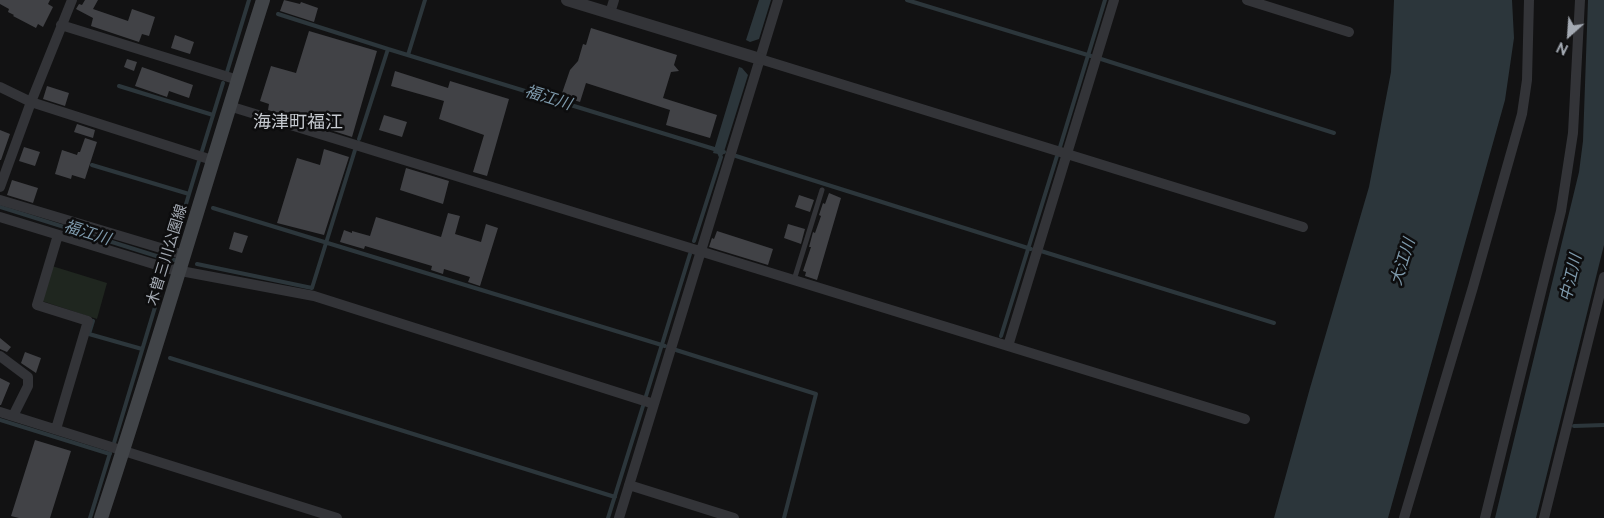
<!DOCTYPE html>
<meta charset="utf-8">
<style>
body{margin:0}
#map{position:relative;width:1604px;height:518px;overflow:hidden;background:#121213;font-family:Raleway,sans-serif}
canvas{display:block}
.north{position:absolute;left:1544px;top:10px;width:50px;height:50px;-webkit-text-stroke:4px #0d0d0e;paint-order:stroke;rotate:206deg;font-size:14px;font-weight:700;line-height:20px;text-align:center;color:#a4aab3}
.north::after{content:'';display:block;margin:auto;width:18px;height:22px;background:#a4aab3;clip-path:polygon(50% 0,100% 100%,50% 72%,0 100%)}
</style>
<div id="map">
<canvas width="1604" height="518"></canvas>
<div class="north">N</div>
</div>
<script>
const ctx = document.querySelector('canvas').getContext('2d');
ctx.lineJoin = 'round';
function fillPath(path, color) { ctx.fillStyle = color; ctx.fill(path, 'evenodd'); }
function stroke(path, color, width, dash) { ctx.strokeStyle = color; ctx.lineWidth = width; ctx.lineCap = dash ? 'butt' : 'round'; ctx.setLineDash(dash || []); ctx.stroke(path); }
function drawText(font, color, halo, rows, align = 'center') {
  ctx.font = font + ' Raleway,"Noto Sans JP",sans-serif'; ctx.lineWidth = 5; ctx.setLineDash([]); ctx.textBaseline = 'middle'; ctx.strokeStyle = halo; ctx.fillStyle = color; for (const [text, x, y, turn = 0] of rows) {
    ctx.save(); ctx.translate(x, y); ctx.rotate((+turn || 0) * Math.PI / 180); ctx.textAlign = isNaN(turn) ? turn : align; if (halo) ctx.strokeText(text, 0, 0); ctx.fillText(text, 0, 0); ctx.restore();
  }
}
fillPath(new Path2D(`
 M 52,266 L 107,283 L 97,319 L 42,301 Z`), '#1f261f');
fillPath(new Path2D(`
 M 759,0 L 771,0 L 759,39 L 750,42 L 746,40 Z
 M 1394,0 L 1512,0 L 1514,38 L 1505,100 L 1388,518 L 1274,518 L 1310,388 L 1369,187 L 1391,72 Z
 M 1588,0 L 1604,0 L 1604,245 L 1536,518 L 1495,518 L 1579,172 L 1583,141 Z
 M 739,67 L 742,68 L 748,75 L 723,155 L 713,153 Z`), '#2c363b');
stroke(new Path2D(`
 M 907,0 L 1091,56
 M 278,14 L 388,49
 M 408,55 L 425,0
 M 1101,59 L 1334,133
 M 227,72 L 249,0
 M 119,86 L 213,115
 M 359,139 L 388,49 L 724,152
 M 1060,147 L 1105,0
 M 202,151 L 223,83
 M 736,156 L 1031,249
 M 92,165 L 189,194
 M 0,207 L 166,259 L 175,260
 M 213,208 L 665,346
 M 694,241 L 721,157 L 718,150
 M 173,247 L 199,161
 M 1041,251 L 1274,323
 M 197,264 L 312,288 L 355,150
 M 93,321 L 89,334 L 142,349
 M 1001,336 L 1057,156
 M 676,350 L 816,394 L 784,518
 M 170,358 L 615,497
 M 646,396 L 690,254
 M 0,420 L 110,454
 M 1574,426 L 1604,425
 M 114,443 L 165,274
 M 90,518 L 110,453
 M 608,518 L 643,406`), '#2c363b', 4);
fillPath(new Path2D(`
 M 0,0 L 50,0 L 48,4 L 53,7 L 43,27 L 38,24 L 36,28 L 13,16 L 14,15 L 8,12 L 9,9 L 0,4 Z
 M 85,0 L 98,0 L 93,9 L 128,21 L 132,9 L 155,17 L 149,36 L 142,34 L 139,42 L 91,26 L 93,18 L 76,9 L 79,4 L 82,5 Z
 M 284,0 L 300,4 L 301,2 L 318,8 L 314,22 L 280,11 Z
 M 591,28 L 677,55 L 674,65 L 679,71 L 671,72 L 663,98 L 717,115 L 710,138 L 666,125 L 670,110 L 586,83 L 580,102 L 561,96 L 570,70 L 578,61 L 583,44 L 586,45 Z
 M 309,31 L 377,51 L 352,137 L 268,110 L 269,104 L 260,101 L 271,66 L 296,73 Z
 M 175,35 L 194,42 L 190,54 L 171,48 Z
 M 127,59 L 137,62 L 134,71 L 124,67 Z
 M 142,67 L 193,85 L 189,98 L 169,91 L 167,97 L 135,86 Z
 M 395,71 L 448,88 L 450,81 L 509,99 L 487,176 L 473,172 L 484,135 L 439,119 L 444,101 L 391,86 Z
 M 47,86 L 69,93 L 65,106 L 43,99 Z
 M 384,115 L 407,122 L 402,137 L 379,130 Z
 M 77,124 L 95,130 L 93,138 L 74,132 Z
 M 0,130 L 10,134 L 1,160 L 0,160 Z
 M 85,138 L 97,142 L 85,179 L 72,175 L 71,179 L 55,174 L 62,150 L 77,155 L 78,152 L 80,152 Z
 M 24,147 L 40,152 L 35,166 L 19,161 Z
 M 324,149 L 349,157 L 324,235 L 277,223 L 297,158 L 320,165 Z
 M 406,168 L 449,181 L 443,204 L 400,190 Z
 M 12,180 L 38,188 L 33,203 L 7,195 Z
 M 829,193 L 841,198 L 817,280 L 805,276 L 806,272 L 803,271 L 811,247 L 809,247 L 813,232 L 815,233 L 821,216 L 819,215 L 823,203 L 825,204 Z
 M 799,195 L 814,200 L 810,212 L 795,207 Z
 M 448,213 L 460,216 L 455,234 L 481,242 L 486,224 L 498,228 L 480,286 L 468,282 L 470,277 L 444,269 L 443,274 L 431,270 L 432,266 L 365,246 L 364,249 L 340,242 L 344,230 L 352,233 L 352,231 L 370,236 L 376,217 L 441,237 Z
 M 788,224 L 805,229 L 801,244 L 784,238 Z
 M 717,231 L 773,249 L 768,265 L 709,247 L 712,238 L 714,239 Z
 M 234,232 L 248,236 L 242,253 L 229,249 Z
 M 0,338 L 11,347 L 7,352 L 0,349 Z
 M 25,352 L 41,358 L 36,373 L 21,363 Z
 M 0,378 L 10,383 L 1,405 L 0,405 Z
 M 35,440 L 71,451 L 50,518 L 19,518 L 11,516 Z`), '#414246');
stroke(new Path2D(`
 M 794,280 L 822,190`), '#333438', 5);
stroke(new Path2D(`
 M 1247,0 L 1349,32
 M 610,13 L 614,0
 M 61,25 L 238,80
 M 760,59 L 1303,227
 M 0,87 L 31,102 L 212,160
 M 229,106 L 1245,419
 M 0,187 L 31,102 L 72,0
 M 0,200 L 184,255
 M 0,217 L 170,269 L 314,296 L 654,404
 M 1008,346 L 1114,0
 M 0,356 L 28,377 L 28,386 L 13,416
 M 0,412 L 337,518
 M 56,429 L 88,321 L 37,305 L 58,235
 M 629,485 L 734,518
 M 619,518 L 778,0
 M 1404,518 L 1473,287 L 1522,114 L 1527,80 L 1529,0
 M 1485,518 L 1561,211 L 1573,133 L 1580,0
 M 1544,518 L 1604,277`), '#333438', 10);
stroke(new Path2D(`
 M 567,0 L 760,59`), '#333438', 12);
stroke(new Path2D(`
 M 101,518 C 158,346 208,173 263,0`), '#414448', 14);
drawText('15px', '#a4aab3', '#0d0d0e', [
 ["木曽三川公園線",167,255,-73]
]);
drawText('italic 16px', '#7e9aac', '#0d0d0e', [
 ["福江川",548,98,17],
 ["福江川",87,233,17],
 ["大江川",1403,262,-73],
 ["中江川",1571,278,-77]
]);
drawText('18px', '#c5c9cf', '#0d0d0e', [
 ["海津町福江",298,123]
]);
</script>
